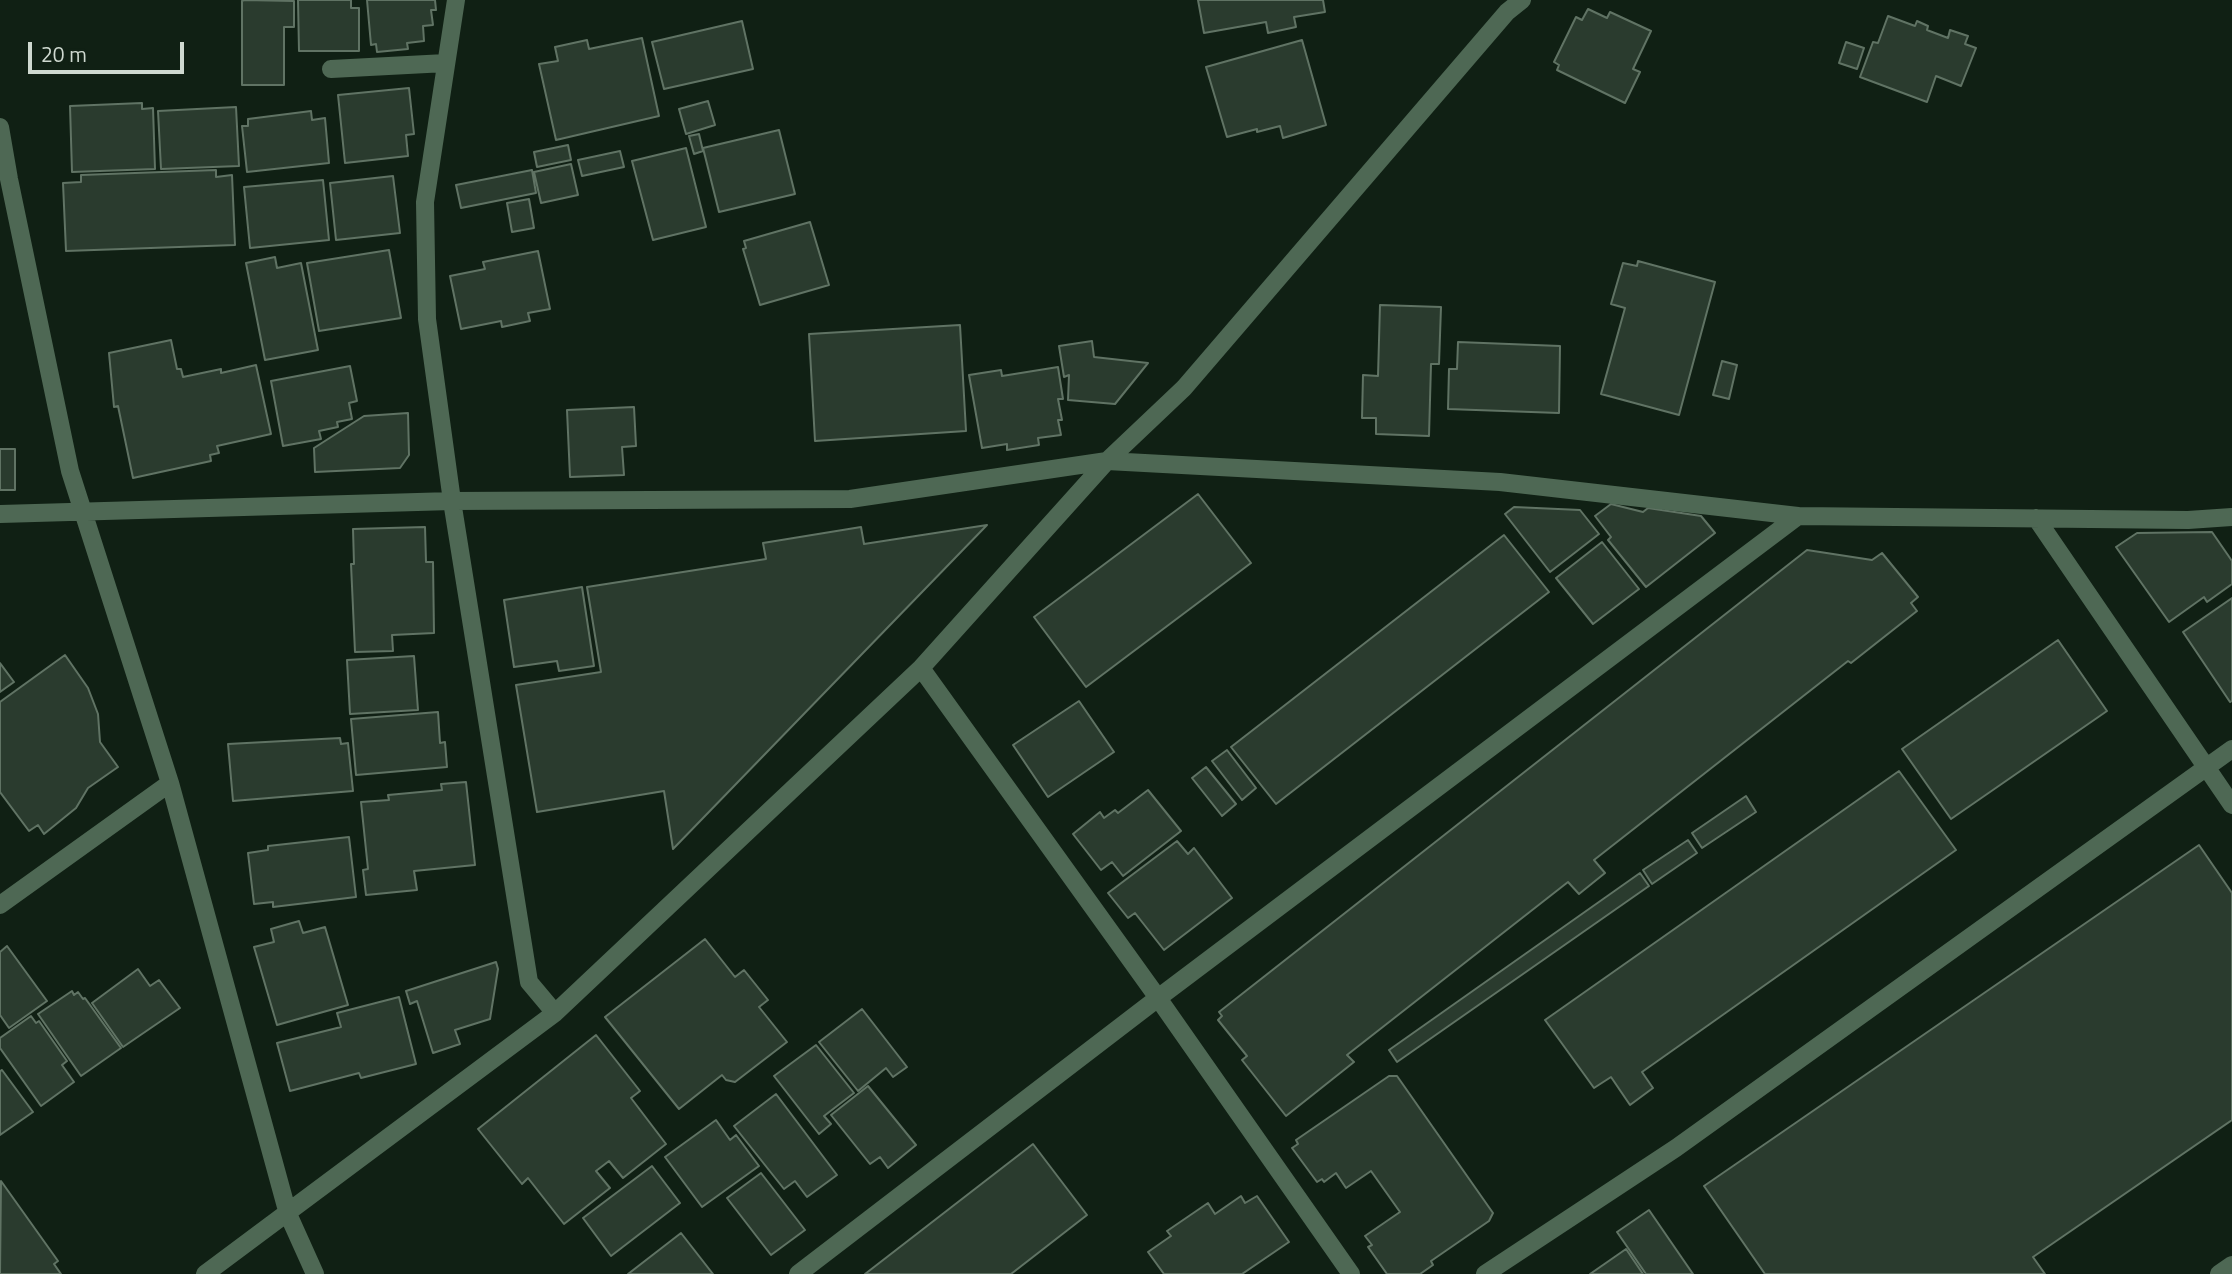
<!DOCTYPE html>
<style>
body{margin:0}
#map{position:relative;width:2232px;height:1274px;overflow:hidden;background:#102014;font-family:"Titillium Web",sans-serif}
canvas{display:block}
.scale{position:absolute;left:28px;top:42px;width:156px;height:32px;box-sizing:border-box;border:4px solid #cfd9d0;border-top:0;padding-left:9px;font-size:21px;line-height:24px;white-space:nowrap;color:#cfd9d0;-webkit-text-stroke:5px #102014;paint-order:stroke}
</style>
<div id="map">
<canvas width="2232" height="1274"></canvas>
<div class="scale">20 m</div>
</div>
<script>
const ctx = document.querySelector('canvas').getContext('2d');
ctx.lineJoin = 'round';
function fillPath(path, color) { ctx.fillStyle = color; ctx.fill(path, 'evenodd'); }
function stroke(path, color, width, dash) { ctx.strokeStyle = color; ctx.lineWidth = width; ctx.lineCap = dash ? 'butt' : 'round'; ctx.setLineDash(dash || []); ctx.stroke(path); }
const building = new Path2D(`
 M 244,0 L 294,1 L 294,27 L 284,27 L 284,85 L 242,85 L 242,1 Z
 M 298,0 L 351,0 L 351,8 L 359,8 L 359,51 L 299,51 Z
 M 367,0 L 435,0 L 436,10 L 431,10 L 433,25 L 423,26 L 424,41 L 407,43 L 408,49 L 377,52 L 376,44 L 371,45 Z
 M 1198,0 L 1323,0 L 1325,12 L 1294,17 L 1296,27 L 1268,33 L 1266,22 L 1204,33 Z
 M 1588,9 L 1607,18 L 1610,12 L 1651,31 L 1633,69 L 1640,72 L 1625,103 L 1557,70 L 1559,65 L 1554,62 L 1576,17 L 1582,20 Z
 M 1888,16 L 1915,26 L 1917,21 L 1928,26 L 1927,30 L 1948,38 L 1950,30 L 1968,36 L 1965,44 L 1976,48 L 1961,86 L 1936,76 L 1927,102 L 1860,77 L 1873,42 L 1878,43 Z
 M 742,21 L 753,69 L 664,89 L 652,42 Z
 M 642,38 L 659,116 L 556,140 L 539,64 L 558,61 L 555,47 L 587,40 L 589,49 Z
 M 1302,40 L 1326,125 L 1283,138 L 1280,126 L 1257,132 L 1257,129 L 1227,137 L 1206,67 Z
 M 1846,42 L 1864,48 L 1857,69 L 1839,63 Z
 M 409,88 L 414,134 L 406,135 L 408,156 L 345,163 L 338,95 Z
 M 708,101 L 715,125 L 686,134 L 679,109 Z
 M 142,103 L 142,109 L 153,108 L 155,169 L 72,172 L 70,106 Z
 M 236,107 L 239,166 L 161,169 L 158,111 Z
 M 311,111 L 312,120 L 325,118 L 329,163 L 247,172 L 242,126 L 248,126 L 248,119 Z
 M 779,130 L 795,194 L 719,212 L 703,148 Z
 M 699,134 L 703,151 L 694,154 L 689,136 Z
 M 568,145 L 571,160 L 537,167 L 534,152 Z
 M 686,148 L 706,227 L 653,240 L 632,161 Z
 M 620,151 L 624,167 L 582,176 L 578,160 Z
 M 571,164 L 578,195 L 541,203 L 534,172 Z
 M 216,170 L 216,177 L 232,175 L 235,245 L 66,251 L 63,183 L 81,182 L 81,175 Z
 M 532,170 L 536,193 L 461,208 L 456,185 Z
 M 393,176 L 400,233 L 336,240 L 330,183 Z
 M 323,180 L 329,240 L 250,248 L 244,187 Z
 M 529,199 L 534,228 L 512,232 L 507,203 Z
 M 810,222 L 829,285 L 760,305 L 743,249 L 746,248 L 744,241 Z
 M 389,250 L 401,318 L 319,331 L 307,263 Z
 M 538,251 L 550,309 L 528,313 L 530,321 L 502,327 L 501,321 L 461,329 L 450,276 L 485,269 L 483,262 Z
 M 275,257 L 277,268 L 301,263 L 318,350 L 265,360 L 246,263 Z
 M 1638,261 L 1715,282 L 1679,415 L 1601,394 L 1625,308 L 1611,304 L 1623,263 L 1637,266 Z
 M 1380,305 L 1441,307 L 1439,364 L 1431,364 L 1429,436 L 1376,434 L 1376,418 L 1362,418 L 1363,375 L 1378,376 Z
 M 960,325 L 966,431 L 815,441 L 809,334 Z
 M 171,340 L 177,369 L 181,369 L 183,377 L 221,369 L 221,373 L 256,365 L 271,434 L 217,446 L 219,453 L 210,455 L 211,461 L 133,478 L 118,406 L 114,407 L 109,353 Z
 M 1092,341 L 1094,357 L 1148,363 L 1115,404 L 1068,400 L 1069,375 L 1064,377 L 1059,346 Z
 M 1458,342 L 1560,346 L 1559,413 L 1448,409 L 1449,369 L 1457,369 Z
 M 1722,361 L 1737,365 L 1729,399 L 1713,395 Z
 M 350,366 L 357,401 L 349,403 L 352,419 L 337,422 L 338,427 L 319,431 L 321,439 L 283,446 L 271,381 Z
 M 1058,367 L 1063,399 L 1058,399 L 1062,420 L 1058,420 L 1061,435 L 1038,438 L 1039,445 L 1007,450 L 1007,444 L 982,448 L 969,375 L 1001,370 L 1002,376 Z
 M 634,407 L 636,446 L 622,447 L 624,475 L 570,477 L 567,410 Z
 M 408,413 L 409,455 L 400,468 L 315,472 L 314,448 L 364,416 Z
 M 0,449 L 15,449 L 15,490 L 0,490 Z
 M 1198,494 L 1251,563 L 1086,687 L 1034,617 Z
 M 1611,504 L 1643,512 L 1648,508 L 1701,516 L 1715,533 L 1646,587 L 1608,540 L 1611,537 L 1595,516 Z
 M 1514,507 L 1580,510 L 1599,534 L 1550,572 L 1505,514 Z
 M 987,525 L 673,849 L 664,791 L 537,812 L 516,685 L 601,672 L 587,587 L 766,559 L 763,543 L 861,527 L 864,544 Z
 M 425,527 L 426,562 L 433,562 L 434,633 L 392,635 L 393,651 L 355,652 L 351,564 L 354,564 L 353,529 Z
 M 2212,532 L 2232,561 L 2232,584 L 2207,602 L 2204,597 L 2169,622 L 2116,547 L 2137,533 Z
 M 1504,535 L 1549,592 L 1276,804 L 1231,747 Z
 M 1602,542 L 1639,589 L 1593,624 L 1556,578 Z
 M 1807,550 L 1872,560 L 1882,553 L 1918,597 L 1911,603 L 1917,611 L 1851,663 L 1848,661 L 1594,860 L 1605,873 L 1579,894 L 1568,882 L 1347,1055 L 1354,1062 L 1286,1116 L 1242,1060 L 1247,1056 L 1218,1020 L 1222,1016 L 1219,1012 Z
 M 582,587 L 594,666 L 559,671 L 557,661 L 514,667 L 504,600 Z
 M 2232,598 L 2232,701 L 2230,702 L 2183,632 Z
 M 2058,640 L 2107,711 L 1951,819 L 1902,749 Z
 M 65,655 L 88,688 L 98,714 L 100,742 L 118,767 L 88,788 L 76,808 L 44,834 L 38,825 L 29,831 L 0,792 L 0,702 Z
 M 414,656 L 418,710 L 350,714 L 347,660 Z
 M 0,663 L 14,682 L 0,692 Z
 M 1079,701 L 1114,752 L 1048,797 L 1013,745 Z
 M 438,712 L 440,743 L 445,742 L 447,767 L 356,775 L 351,719 Z
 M 340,738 L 341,744 L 348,743 L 353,791 L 233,801 L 228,744 Z
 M 1227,750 L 1256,788 L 1242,800 L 1212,761 Z
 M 1206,767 L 1236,804 L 1222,816 L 1192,778 Z
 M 1899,771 L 1956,850 L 1642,1072 L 1653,1088 L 1630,1105 L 1611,1077 L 1594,1088 L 1545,1020 Z
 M 466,782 L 475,865 L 414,871 L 417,890 L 366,895 L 363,870 L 368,869 L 361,802 L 389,800 L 388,795 L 442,790 L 441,784 Z
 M 1148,790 L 1181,831 L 1123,876 L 1112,862 L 1101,870 L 1073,834 L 1100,812 L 1104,818 L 1115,810 L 1118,813 Z
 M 1746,796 L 1756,812 L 1702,848 L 1692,833 Z
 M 349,837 L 356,897 L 273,907 L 273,902 L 254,904 L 248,853 L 268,850 L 268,846 Z
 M 1688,840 L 1697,853 L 1652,884 L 1643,870 Z
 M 1177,841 L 1188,854 L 1194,848 L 1232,898 L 1164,950 L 1135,913 L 1128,918 L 1108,893 Z
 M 2199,845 L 2232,893 L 2232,1120 L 2033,1257 L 2045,1274 L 1765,1274 L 1704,1186 Z
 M 1640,873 L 1649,886 L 1397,1062 L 1389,1050 Z
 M 299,921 L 303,933 L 325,927 L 348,1005 L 277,1025 L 254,947 L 274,942 L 271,929 Z
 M 705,939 L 735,977 L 744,970 L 768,1000 L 759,1007 L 787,1042 L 735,1082 L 726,1080 L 722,1075 L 679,1109 L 605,1017 Z
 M 7,946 L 47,1001 L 9,1028 L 0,1015 L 0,952 Z
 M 496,962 L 498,969 L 490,1019 L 455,1030 L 460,1044 L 433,1053 L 417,1001 L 410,1004 L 406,991 Z
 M 138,969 L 150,986 L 159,980 L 180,1008 L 123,1047 L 92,1003 Z
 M 72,991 L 74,995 L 78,992 L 83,999 L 85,998 L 121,1048 L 81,1076 L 38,1014 Z
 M 399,997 L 416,1064 L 361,1078 L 359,1073 L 290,1091 L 277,1043 L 341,1027 L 337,1013 Z
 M 862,1009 L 907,1067 L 893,1077 L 886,1068 L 858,1091 L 819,1042 Z
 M 31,1016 L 36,1023 L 39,1021 L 67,1061 L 62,1065 L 74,1082 L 41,1106 L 0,1048 L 0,1038 Z
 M 596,1035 L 640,1091 L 631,1098 L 666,1144 L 623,1178 L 609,1161 L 596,1171 L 610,1188 L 564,1224 L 528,1178 L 522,1184 L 478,1129 Z
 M 816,1045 L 854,1093 L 824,1116 L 831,1124 L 819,1134 L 774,1076 Z
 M 2,1070 L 33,1112 L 0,1135 L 0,1071 Z
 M 1389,1076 L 1397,1076 L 1493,1213 L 1489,1221 L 1431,1261 L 1433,1265 L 1420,1274 L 1387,1274 L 1368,1247 L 1372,1245 L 1365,1236 L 1400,1212 L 1371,1171 L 1346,1188 L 1336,1173 L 1324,1182 L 1322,1179 L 1317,1182 L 1292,1148 L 1298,1144 L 1296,1140 Z
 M 868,1086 L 916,1145 L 888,1168 L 880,1157 L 870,1164 L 831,1115 Z
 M 776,1094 L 837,1175 L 807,1197 L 795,1181 L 784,1189 L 734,1126 Z
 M 716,1120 L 730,1140 L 736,1135 L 759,1166 L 702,1207 L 665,1157 Z
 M 1033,1144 L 1087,1215 L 1011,1274 L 865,1274 Z
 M 652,1166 L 680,1203 L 611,1256 L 583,1218 Z
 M 761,1173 L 805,1230 L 771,1255 L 727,1198 Z
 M 1,1181 L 58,1261 L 54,1264 L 61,1274 L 0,1274 Z
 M 1241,1196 L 1245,1203 L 1257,1196 L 1289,1242 L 1242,1274 L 1164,1274 L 1148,1252 L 1171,1236 L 1167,1231 L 1208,1203 L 1215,1214 Z
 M 1649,1210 L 1693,1274 L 1646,1274 L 1617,1232 Z
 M 681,1233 L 713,1274 L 628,1274 Z
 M 1626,1249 L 1643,1274 L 1590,1274 Z`);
fillPath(building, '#2a3b2e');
stroke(building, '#607364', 2);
stroke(new Path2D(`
 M 456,0 L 425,202 L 427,319 L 452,501 L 529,982 L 555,1013
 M 331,69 L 446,63
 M 0,127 L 9,179 L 70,471 L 170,783 L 288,1214 L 315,1274
 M 0,514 L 452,501 L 850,499 L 1107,461 L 1500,482 L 1798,516 L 2188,520 L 2232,517
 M 2036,518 L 2232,805
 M 921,668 L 1158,998 L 1351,1274
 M 0,905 L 170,783
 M 205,1274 L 555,1013 L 921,668 L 1107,461 L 1184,388 L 1507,12 L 1522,0
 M 798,1274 L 1158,998 L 1798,516
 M 1485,1274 L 1676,1148 L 2232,749
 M 2219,1274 L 2232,1265`), '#4e6854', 18);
</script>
